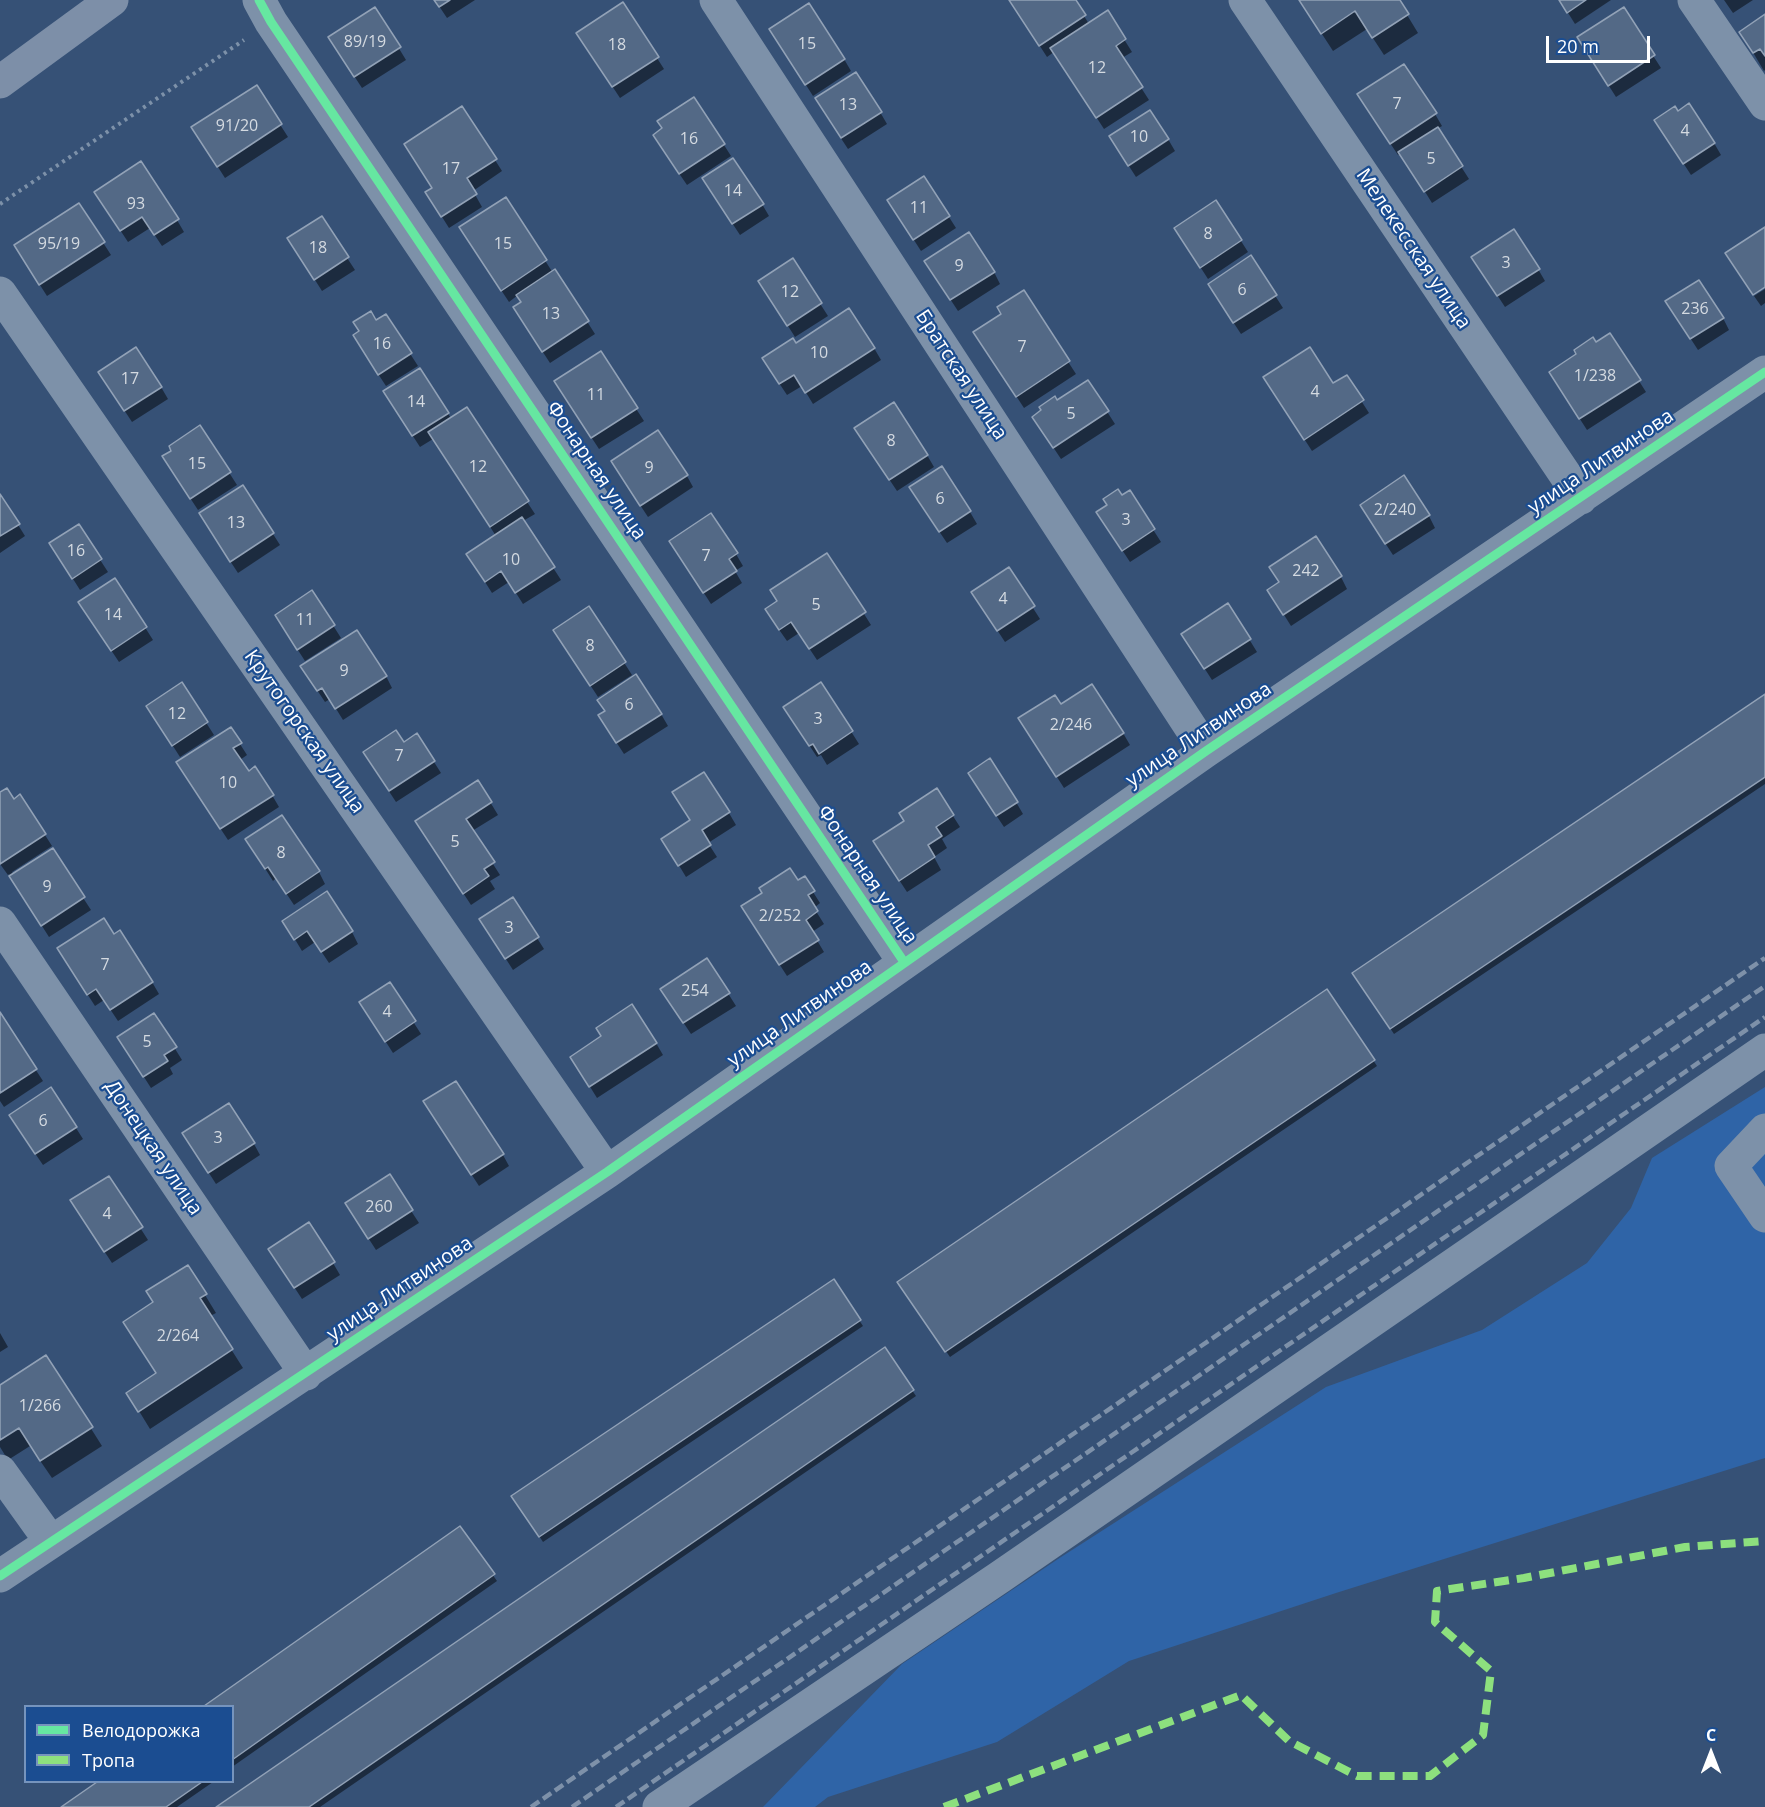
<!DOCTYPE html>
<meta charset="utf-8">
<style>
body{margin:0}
#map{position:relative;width:1765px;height:1807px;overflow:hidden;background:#365176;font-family:"Open Sans",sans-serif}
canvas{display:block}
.legend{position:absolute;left:24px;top:1705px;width:210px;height:78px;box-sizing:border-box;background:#1b4d91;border:2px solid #7694bd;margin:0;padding:8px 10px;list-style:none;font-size:18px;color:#fff}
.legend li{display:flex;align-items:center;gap:12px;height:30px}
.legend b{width:30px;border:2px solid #7694bd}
.north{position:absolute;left:1681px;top:1723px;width:60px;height:60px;-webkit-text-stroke:4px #1b4d91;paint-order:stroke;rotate:0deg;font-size:16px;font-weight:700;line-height:24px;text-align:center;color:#fff}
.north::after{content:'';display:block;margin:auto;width:21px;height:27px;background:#fff;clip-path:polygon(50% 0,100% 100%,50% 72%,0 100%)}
.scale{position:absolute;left:1546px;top:36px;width:104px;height:27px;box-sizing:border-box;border:3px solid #fff;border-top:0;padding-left:8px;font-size:18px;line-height:21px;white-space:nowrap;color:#fff;-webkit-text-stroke:4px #1b4d91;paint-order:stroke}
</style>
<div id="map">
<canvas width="1765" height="1807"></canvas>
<ul class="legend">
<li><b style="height:8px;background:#66e7a1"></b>Велодорожка</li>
<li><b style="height:8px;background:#8de07e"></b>Тропа</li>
</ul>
<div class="north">С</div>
<div class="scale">20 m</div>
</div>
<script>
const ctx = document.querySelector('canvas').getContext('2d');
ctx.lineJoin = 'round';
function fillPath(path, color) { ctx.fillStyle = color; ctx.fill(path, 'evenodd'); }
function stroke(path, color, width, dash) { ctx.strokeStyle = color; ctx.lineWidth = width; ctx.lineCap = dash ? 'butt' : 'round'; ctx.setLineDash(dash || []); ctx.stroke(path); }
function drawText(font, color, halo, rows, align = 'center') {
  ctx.font = font + ' "Open Sans",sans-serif'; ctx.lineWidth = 4.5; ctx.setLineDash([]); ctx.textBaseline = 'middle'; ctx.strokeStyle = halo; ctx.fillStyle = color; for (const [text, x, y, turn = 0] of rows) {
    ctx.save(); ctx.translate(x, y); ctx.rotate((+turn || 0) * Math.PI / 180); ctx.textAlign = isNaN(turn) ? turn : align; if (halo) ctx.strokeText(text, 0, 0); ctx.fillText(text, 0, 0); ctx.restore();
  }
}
fillPath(new Path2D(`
 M 1765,1087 L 1765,1458 L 1336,1593 L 1129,1661 L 997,1742 L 828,1797 L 815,1807 L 763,1807 L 902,1664 L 1058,1559 L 1326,1387 L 1482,1330 L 1587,1263 L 1631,1208 L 1652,1158 Z`), '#2f64a7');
fillPath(new Path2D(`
 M 435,0 L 475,0 L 447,18 Z
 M 1010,0 L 1074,0 L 1089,24 L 1107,12 L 1132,52 L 1122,58 L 1149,100 L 1104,129 L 1054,52 L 1047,57 Z
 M 1300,0 L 1398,0 L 1418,33 L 1384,55 L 1367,29 L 1333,51 Z
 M 1560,0 L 1611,0 L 1575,24 Z
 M 1724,0 L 1753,0 L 1733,13 Z
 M 375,9 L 406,60 L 362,88 L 337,50 Z
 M 1623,9 L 1661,68 L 1616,97 L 1586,50 Z
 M 1765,16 L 1765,70 L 1764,71 L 1741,32 Z
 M 778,41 L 844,59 L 851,71 L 813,96 Z
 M 585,45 L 657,58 L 664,69 L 620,98 Z
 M 256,87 L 288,137 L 225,178 L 200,139 Z
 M 1366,107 L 1435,114 L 1442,126 L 1437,129 L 1469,179 L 1432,203 L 1401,153 L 1398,155 Z
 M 823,111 L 880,112 L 887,124 L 848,149 Z
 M 1663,132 L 1714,143 L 1721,155 L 1691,175 Z
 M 1168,139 L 1175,151 L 1136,177 L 1118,149 Z
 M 724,145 L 731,156 L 687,185 L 661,147 Z
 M 495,160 L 502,171 L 473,191 L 482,207 L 449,228 L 427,193 Z
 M 711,191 L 762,204 L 769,216 L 740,235 Z
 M 506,199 L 553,273 L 555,271 L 595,334 L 550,363 L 522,320 L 522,303 L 518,295 L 509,302 L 468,240 Z
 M 103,204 L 177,220 L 184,232 L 162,246 L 150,228 L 128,242 Z
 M 79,205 L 111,255 L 47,296 L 22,257 Z
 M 896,212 L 949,217 L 956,228 L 921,251 Z
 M 321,218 L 355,270 L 322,291 L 296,250 Z
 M 1183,240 L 1241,241 L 1248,252 L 1208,279 Z
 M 1251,258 L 1283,308 L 1241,334 L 1216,296 Z
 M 792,260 L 828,316 L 795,337 L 767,293 Z
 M 1480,269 L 1538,269 L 1545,281 L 1505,307 Z
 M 994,272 L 1000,284 L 958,311 L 933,273 Z
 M 1765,289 L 1765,303 L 1761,306 L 1754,296 Z
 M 1023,292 L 1076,374 L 1024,408 L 982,344 L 1003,315 Z
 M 1674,313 L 1723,318 L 1729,330 L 1698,350 Z
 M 386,316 L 418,366 L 386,386 L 361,348 Z
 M 795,345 L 874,348 L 881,360 L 813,404 L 802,386 L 787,395 L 771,371 Z
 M 600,353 L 644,421 L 599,449 L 563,394 Z
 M 1578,355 L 1639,381 L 1646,392 L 1587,430 L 1558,385 Z
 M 1346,377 L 1369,413 L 1312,451 L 1272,389 L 1333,385 Z
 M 1088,382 L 1115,424 L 1061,459 L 1041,429 L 1057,402 Z
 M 107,384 L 161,387 L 168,399 L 132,422 Z
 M 392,404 L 448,413 L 451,419 L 466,409 L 535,514 L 523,521 L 561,580 L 523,604 L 509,582 L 492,593 L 475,566 L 496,536 L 433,439 L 420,447 Z
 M 200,427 L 237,485 L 198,510 L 171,469 Z
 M 863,440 L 927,455 L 934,467 L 897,491 Z
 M 619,473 L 687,476 L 693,487 L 648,517 Z
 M 1129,492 L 1161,542 L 1130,562 L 1105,524 Z
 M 0,496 L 25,536 L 0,553 Z
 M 918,500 L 970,512 L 977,524 L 947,543 Z
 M 1429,516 L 1435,528 L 1393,555 L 1368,517 Z
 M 78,526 L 108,572 L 80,590 L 58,555 Z
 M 207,526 L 273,534 L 280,545 L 238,573 Z
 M 678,553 L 736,554 L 743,566 L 735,571 L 742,583 L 711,604 Z
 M 827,555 L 871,625 L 817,660 L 799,633 L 787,641 L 773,621 L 779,602 Z
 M 1008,569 L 1040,619 L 1005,642 L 980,604 Z
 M 1341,577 L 1347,589 L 1291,626 L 1276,602 Z
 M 115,580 L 153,640 L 119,662 L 87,614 Z
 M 312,592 L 341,638 L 305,661 L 283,627 Z
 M 1228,605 L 1257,652 L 1212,680 L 1190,646 Z
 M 589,608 L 632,675 L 598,697 L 562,642 Z
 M 386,676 L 392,688 L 343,720 L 330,699 L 325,702 L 309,678 Z
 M 821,684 L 859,744 L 827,765 L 821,755 L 817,757 L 792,719 Z
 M 182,685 L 214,735 L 180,757 L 155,718 Z
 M 1765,696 L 1765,784 L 1394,1034 L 1357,978 Z
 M 599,700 L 661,714 L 668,726 L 624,754 L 607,728 L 606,712 Z
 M 1060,706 L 1123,733 L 1130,745 L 1064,788 L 1027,730 Z
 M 240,744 L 247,755 L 240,760 L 248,773 L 272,795 L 279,807 L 228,840 L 185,775 Z
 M 404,744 L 434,762 L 441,773 L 396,802 L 371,764 Z
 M 478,782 L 498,815 L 472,831 L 500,875 L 490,881 L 495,889 L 471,905 L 424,833 Z
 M 976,785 L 1016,802 L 1023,814 L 1004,827 Z
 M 0,794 L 13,801 L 45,835 L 52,846 L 12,872 L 14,875 L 52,850 L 91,910 L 49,937 L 9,874 L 8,875 L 0,864 Z
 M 729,813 L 736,825 L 708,843 L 717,857 L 686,877 L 663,839 Z
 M 953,816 L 960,827 L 942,839 L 947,848 L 934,857 L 941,870 L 907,892 L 882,854 Z
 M 254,851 L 319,872 L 325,884 L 294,905 L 276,878 L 273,881 Z
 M 797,882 L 813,892 L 820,903 L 814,908 L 824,924 L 812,932 L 824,952 L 787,976 L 750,919 Z
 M 284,921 L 352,932 L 358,944 L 329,963 L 315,942 L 302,951 Z
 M 488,931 L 537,938 L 544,949 L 513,970 Z
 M 114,936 L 152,982 L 159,994 L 118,1021 L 104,1000 L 95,1006 L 66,961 Z
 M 707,960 L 736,1006 L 691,1034 L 669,1001 Z
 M 389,984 L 421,1034 L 393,1053 L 368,1014 Z
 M 1327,991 L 1377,1066 L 950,1357 L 902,1287 Z
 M 0,1015 L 43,1081 L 4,1107 L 0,1101 Z
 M 154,1015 L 182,1060 L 170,1068 L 173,1074 L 151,1088 L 126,1049 Z
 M 603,1037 L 656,1043 L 663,1055 L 597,1098 L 579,1069 Z
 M 432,1114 L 503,1155 L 509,1166 L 479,1186 Z
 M 17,1127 L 76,1128 L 83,1139 L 43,1165 Z
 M 254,1144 L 260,1155 L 216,1184 L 191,1145 Z
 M 389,1177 L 419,1223 L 376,1250 L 354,1216 Z
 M 108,1178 L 148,1240 L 112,1263 L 79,1213 Z
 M 277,1261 L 333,1263 L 340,1275 L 302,1299 Z
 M 833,1281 L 863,1326 L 543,1542 L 517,1502 Z
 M 205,1295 L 216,1313 L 210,1316 L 243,1368 L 150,1429 L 139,1411 L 157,1373 L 125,1322 Z
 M 0,1333 L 8,1347 L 0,1352 Z
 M 884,1349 L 916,1396 L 320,1807 L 219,1807 Z
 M 46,1357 L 102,1446 L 52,1478 L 30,1446 L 8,1460 L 0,1447 L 0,1386 Z
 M 460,1528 L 497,1581 L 232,1767 L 232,1706 L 206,1706 Z
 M 100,1782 L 213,1782 L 177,1807 L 64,1807 Z`), '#0007');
const building = new Path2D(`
 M 434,0 L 450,0 L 439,7 Z
 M 1009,0 L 1076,0 L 1086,15 L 1039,46 Z
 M 1299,0 L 1400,0 L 1409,14 L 1372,38 L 1355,11 L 1321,34 Z
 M 1559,0 L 1586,0 L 1567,13 Z
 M 623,2 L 659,57 L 612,87 L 576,33 Z
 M 809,3 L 845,59 L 805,85 L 769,29 Z
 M 375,7 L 401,47 L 354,77 L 328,37 Z
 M 1624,7 L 1655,55 L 1608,86 L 1577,37 Z
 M 1108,10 L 1126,39 L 1116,46 L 1143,87 L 1096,118 L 1050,48 Z
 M 1765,14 L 1765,56 L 1760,49 L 1753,53 L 1739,32 Z
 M 1404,64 L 1437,113 L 1390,144 L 1357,94 Z
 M 856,72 L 882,112 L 841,138 L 815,98 Z
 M 257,85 L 282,124 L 217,167 L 191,127 Z
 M 694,97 L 725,144 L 679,174 L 653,135 L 662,128 L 657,121 Z
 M 1689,103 L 1715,143 L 1683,164 L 1654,120 L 1675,106 L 1678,111 Z
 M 462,106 L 497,159 L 467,178 L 477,194 L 441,217 L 425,192 L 432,188 L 404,144 Z
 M 1150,110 L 1169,139 L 1128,166 L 1109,136 Z
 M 1438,127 L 1463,166 L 1424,192 L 1398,152 Z
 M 733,158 L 764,204 L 732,224 L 702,178 Z
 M 141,161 L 179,219 L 154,235 L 142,217 L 120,231 L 94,192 Z
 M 924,176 L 950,216 L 913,240 L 887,200 Z
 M 506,197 L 547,260 L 501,291 L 459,227 Z
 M 1216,200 L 1242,240 L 1200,268 L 1174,228 Z
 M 79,203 L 105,242 L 39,285 L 14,245 Z
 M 322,216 L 349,257 L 314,280 L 287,238 Z
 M 1765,227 L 1765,287 L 1753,295 L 1725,253 Z
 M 1514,229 L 1540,269 L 1497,296 L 1471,257 Z
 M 969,232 L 995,272 L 950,300 L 924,261 Z
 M 1251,255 L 1277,295 L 1233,323 L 1208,284 Z
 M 793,258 L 822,303 L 787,326 L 758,281 Z
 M 555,269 L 589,321 L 542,352 L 513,307 L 521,302 L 516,295 Z
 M 1699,280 L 1724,318 L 1690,339 L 1665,301 Z
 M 1024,290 L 1070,361 L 1016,397 L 973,332 L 1001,314 L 997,307 Z
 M 849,308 L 875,348 L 805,393 L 794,375 L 779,384 L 762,358 L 793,338 L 796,343 Z
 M 371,311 L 376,320 L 386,314 L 412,353 L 378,375 L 353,335 L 359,331 L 353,322 Z
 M 1610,333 L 1641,380 L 1579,419 L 1549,372 L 1576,354 L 1574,350 L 1593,337 L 1596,342 Z
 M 136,347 L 162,387 L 124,411 L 98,372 Z
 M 1310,347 L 1333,383 L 1347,375 L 1364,400 L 1304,440 L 1263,377 Z
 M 601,351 L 638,408 L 591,438 L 554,381 Z
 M 420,368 L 449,413 L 412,436 L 383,391 Z
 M 1088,380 L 1109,411 L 1053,448 L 1032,417 L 1041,410 L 1039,407 L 1055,396 L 1057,400 Z
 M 894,402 L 928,455 L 889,480 L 854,428 Z
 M 467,407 L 529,501 L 490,527 L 428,432 Z
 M 200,425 L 231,472 L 190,499 L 162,456 L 171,451 L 169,446 Z
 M 658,430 L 688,475 L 640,506 L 611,461 Z
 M 942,466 L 971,511 L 939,532 L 909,487 Z
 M 1404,475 L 1430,515 L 1385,544 L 1360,505 Z
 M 243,485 L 274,533 L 230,562 L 199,513 Z
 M 1118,489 L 1122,495 L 1130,490 L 1155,529 L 1122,551 L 1096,512 L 1107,505 L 1103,499 Z
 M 0,494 L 20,524 L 0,536 Z
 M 711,513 L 738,553 L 729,559 L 737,571 L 703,593 L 669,541 Z
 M 522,517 L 555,567 L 515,593 L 501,571 L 485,582 L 466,554 Z
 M 79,524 L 102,559 L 72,579 L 49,543 Z
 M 1316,536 L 1342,576 L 1283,615 L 1267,590 L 1279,582 L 1269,567 Z
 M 827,553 L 866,612 L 809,649 L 791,622 L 779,630 L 765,609 L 777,601 L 770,590 Z
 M 1009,567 L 1035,606 L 997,631 L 971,592 Z
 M 115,578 L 147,627 L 111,651 L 78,602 Z
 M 312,590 L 335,625 L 297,650 L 275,615 Z
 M 1228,603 L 1251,639 L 1204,669 L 1181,634 Z
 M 589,606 L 626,662 L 590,686 L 553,630 Z
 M 357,630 L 387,676 L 335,709 L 322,688 L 317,691 L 300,666 Z
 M 636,674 L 662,714 L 616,743 L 598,715 L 605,711 L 597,700 Z
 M 182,682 L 208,722 L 172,746 L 146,706 Z
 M 821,682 L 853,731 L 819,754 L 813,744 L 809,746 L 783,707 Z
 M 1092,684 L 1124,733 L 1056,777 L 1018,718 L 1055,695 L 1061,704 Z
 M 1765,694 L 1765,777 L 1390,1029 L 1352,973 Z
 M 231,727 L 242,743 L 233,748 L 249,771 L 255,766 L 274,795 L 220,829 L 176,762 Z
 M 396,730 L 404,742 L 417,733 L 435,761 L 389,791 L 363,752 Z
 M 990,758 L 1018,802 L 996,816 L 968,773 Z
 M 704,772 L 730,812 L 702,830 L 711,845 L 678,866 L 661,839 L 690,820 L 672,792 Z
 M 478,780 L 492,802 L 466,819 L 495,862 L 484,869 L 489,876 L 463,894 L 415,821 Z
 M 7,788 L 14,799 L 20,794 L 46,834 L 0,864 L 0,792 Z
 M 937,788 L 954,815 L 936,827 L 942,836 L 928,845 L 935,857 L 899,881 L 873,841 L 904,821 L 899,813 Z
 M 282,815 L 320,871 L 286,894 L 268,867 L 265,869 L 245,839 Z
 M 53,848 L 85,897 L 41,926 L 9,876 Z
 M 790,868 L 798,880 L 805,876 L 815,891 L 808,895 L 818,911 L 806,920 L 819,940 L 779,965 L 741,906 L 762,893 L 759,888 Z
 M 327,891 L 353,931 L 321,952 L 307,931 L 294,940 L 282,921 Z
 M 513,897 L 539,937 L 505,959 L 479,919 Z
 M 104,918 L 114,934 L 120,930 L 153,982 L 110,1010 L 96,989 L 87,995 L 57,948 Z
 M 707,958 L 730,993 L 683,1023 L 660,989 Z
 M 390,982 L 416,1021 L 385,1042 L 359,1002 Z
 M 1327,989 L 1375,1060 L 945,1352 L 897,1282 Z
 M 632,1004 L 657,1043 L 589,1087 L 570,1057 L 601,1036 L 596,1028 Z
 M 0,1012 L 37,1069 L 0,1093 Z
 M 154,1013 L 177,1047 L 164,1055 L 168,1061 L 143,1077 L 117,1037 Z
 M 456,1081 L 504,1154 L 471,1175 L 423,1101 Z
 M 51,1087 L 77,1127 L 35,1154 L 9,1115 Z
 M 229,1103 L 255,1143 L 208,1173 L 182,1133 Z
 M 390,1174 L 413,1210 L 368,1239 L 345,1203 Z
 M 109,1176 L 143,1227 L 104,1252 L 70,1200 Z
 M 309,1222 L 335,1262 L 294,1288 L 268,1249 Z
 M 188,1265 L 207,1294 L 200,1298 L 233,1349 L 138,1412 L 126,1393 L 156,1373 L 123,1322 L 153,1302 L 146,1291 Z
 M 834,1279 L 861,1320 L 539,1537 L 511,1496 Z
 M 885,1347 L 914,1390 L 309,1807 L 216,1807 Z
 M 46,1355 L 93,1427 L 40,1461 L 19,1428 L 0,1440 L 0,1385 Z
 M 460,1526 L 495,1574 L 232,1760 L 232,1706 L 204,1706 Z
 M 97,1782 L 202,1782 L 166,1807 L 61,1807 Z`);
fillPath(building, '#536986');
stroke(building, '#92a2b7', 1.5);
stroke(new Path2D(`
 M 0,204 L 244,40`), '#7d91a9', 4, [3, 4.5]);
stroke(new Path2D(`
 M 259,0 L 271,22 L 904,962
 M 716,0 L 1206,751
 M 1245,0 L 1581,498
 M 1694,0 L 1765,104
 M 0,293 L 607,1172
 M 0,923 L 306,1374
 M 1765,1130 L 1731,1166 L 1765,1216
 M 0,1471 L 51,1542
 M 0,1576 L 607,1172 L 1206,751 L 1765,372
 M 659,1807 L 1000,1577 L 1765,1050`), '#7d91a9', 33);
stroke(new Path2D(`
 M 0,82 L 112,0`), '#7d8fa8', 33);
stroke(new Path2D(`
 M 531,1807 L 1765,958
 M 572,1807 L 1765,986
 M 616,1807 L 1765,1017`), '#7e91a9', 4.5, [10, 4.5]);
stroke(new Path2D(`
 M 944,1807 L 1241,1695 L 1289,1741 L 1357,1776 L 1430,1776 L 1483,1735 L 1491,1671 L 1435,1622 L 1437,1591 L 1524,1578 L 1685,1547 L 1765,1541`), '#8de07e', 8, [15, 8]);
stroke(new Path2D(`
 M 259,0 L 271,22 L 904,962
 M 0,1576 L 607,1172 L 1206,751 L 1765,372`), '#66e7a1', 9);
drawText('16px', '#d4dae1', null, [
 ["89/19",365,42],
 ["15",807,44],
 ["18",617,45],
 ["12",1097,68],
 ["7",1397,104],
 ["13",848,105],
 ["91/20",237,126],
 ["4",1685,131],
 ["10",1139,137],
 ["16",689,139],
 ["5",1431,159],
 ["17",451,169],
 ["14",733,191],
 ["93",136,204],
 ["11",919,208],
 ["8",1208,234],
 ["95/19",59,244],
 ["15",503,244],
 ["18",318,248],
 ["3",1506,263],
 ["9",959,266],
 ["6",1242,290],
 ["12",790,292],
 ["236",1695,309],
 ["13",551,314],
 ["16",382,344],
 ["7",1022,347],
 ["10",819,353],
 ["1/238",1595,376],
 ["17",130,379],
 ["4",1315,392],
 ["11",596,395],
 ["14",416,402],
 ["5",1071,414],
 ["8",891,441],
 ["15",197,464],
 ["12",478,467],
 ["9",649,468],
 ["6",940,499],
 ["2/240",1395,510],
 ["3",1126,520],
 ["13",236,523],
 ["16",76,551],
 ["7",706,556],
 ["10",511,560],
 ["242",1306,571],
 ["4",1003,599],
 ["5",816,605],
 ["14",113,615],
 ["11",305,620],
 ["8",590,646],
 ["9",344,671],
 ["6",629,705],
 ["12",177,714],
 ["3",818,719],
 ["2/246",1071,725],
 ["7",399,756],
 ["10",228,783],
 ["5",455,842],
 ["8",281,853],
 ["9",47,887],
 ["2/252",780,916],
 ["3",509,928],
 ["7",105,965],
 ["254",695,991],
 ["4",387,1012],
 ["5",147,1042],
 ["6",43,1121],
 ["3",218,1138],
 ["260",379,1207],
 ["4",107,1214],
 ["2/264",178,1336],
 ["1/266",40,1406]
]);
drawText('20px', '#fff', '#1b4d91', [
 ["Мелекесская улица",1413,249,56],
 ["Братская улица",961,375,57],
 ["улица Литвинова",1601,462,-34],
 ["Фонарная улица",596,471,56],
 ["Крутогорская улица",304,732,55],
 ["улица Литвинова",1199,735,-34],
 ["Фонарная улица",867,875,56],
 ["улица Литвинова",800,1014,-35],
 ["Донецкая улица",153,1148,56],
 ["улица Литвинова",400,1289,-34]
]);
</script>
